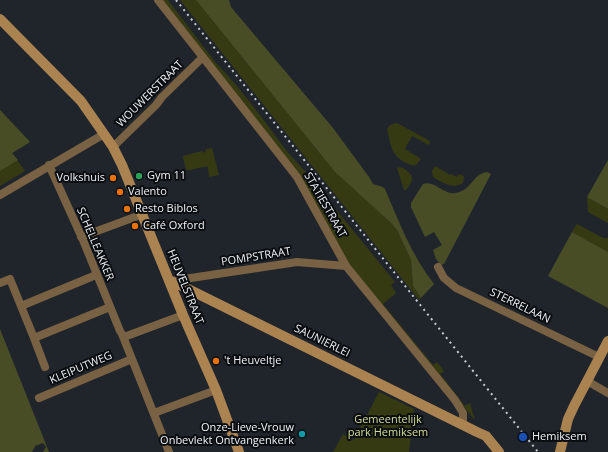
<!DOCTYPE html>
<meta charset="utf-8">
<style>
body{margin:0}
canvas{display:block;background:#20252c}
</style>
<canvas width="608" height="452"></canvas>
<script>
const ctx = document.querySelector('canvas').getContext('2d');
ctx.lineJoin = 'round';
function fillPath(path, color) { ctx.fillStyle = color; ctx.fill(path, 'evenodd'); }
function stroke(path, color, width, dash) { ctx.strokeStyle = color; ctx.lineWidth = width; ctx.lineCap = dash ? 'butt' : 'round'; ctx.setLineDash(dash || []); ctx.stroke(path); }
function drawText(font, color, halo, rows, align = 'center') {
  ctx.font = font + ' "Open Sans",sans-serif'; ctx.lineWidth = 4; ctx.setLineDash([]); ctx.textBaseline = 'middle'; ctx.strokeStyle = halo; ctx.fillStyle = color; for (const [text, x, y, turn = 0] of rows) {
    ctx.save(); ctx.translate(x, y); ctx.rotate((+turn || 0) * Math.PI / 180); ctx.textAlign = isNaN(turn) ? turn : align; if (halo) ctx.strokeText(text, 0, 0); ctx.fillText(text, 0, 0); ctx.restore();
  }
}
fillPath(new Path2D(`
 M 161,0 L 168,0 L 216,63 C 235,82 255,108 271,130 C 281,144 291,157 303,169 L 395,282 L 391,285 L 396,293 L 383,304 L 433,365 L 437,362 L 444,371 L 440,374 L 465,406 L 470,403 L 473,414 L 475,418 L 474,419 L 392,320 L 349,265 L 299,178 Z
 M 180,0 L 196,0 L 335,172 L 391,223 L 397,230 L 411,260 L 413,286 L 421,298 L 419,300 Z
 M 0,110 L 30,142 L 12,153 L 25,171 L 0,186 Z
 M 397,123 L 430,141 L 429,145 L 412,136 L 405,149 L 421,159 L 416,165 C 411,166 409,164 404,162 C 390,153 391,144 387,129 L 390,125 Z
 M 212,148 L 219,175 L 209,177 L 208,167 C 200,166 193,171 186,170 L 183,156 L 202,151 L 205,153 L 206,149 Z
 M 435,166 L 450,175 L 451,174 L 457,177 L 459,174 L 464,176 L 463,183 C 453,190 442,182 433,177 L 432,171 Z
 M 401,167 C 413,174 416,178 406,190 L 404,190 L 397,168 Z
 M 587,197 L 608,209 L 608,223 L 588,212 Z
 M 577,224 L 603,238 L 608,238 L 608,252 L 572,232 Z
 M 379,392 L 414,409 L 409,452 L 333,452 L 343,434 L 354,440 Z`), '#363a13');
fillPath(new Path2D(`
 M 196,0 L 229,0 L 231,7 L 333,128 L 369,177 L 373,184 L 383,187 L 385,189 C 399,222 412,256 434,284 L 421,298 L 413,286 L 411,260 L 397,230 L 391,223 L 335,172 Z
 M 0,110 L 30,142 L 12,153 L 18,160 L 0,171 Z
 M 608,160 L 608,209 L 587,197 Z
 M 487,172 L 491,174 L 444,264 L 441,265 L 436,259 L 433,250 L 442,245 L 434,232 L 425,237 L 411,207 L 411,203 L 423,184 C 435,180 443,195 455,193 C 472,191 472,174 487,172 Z
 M 572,232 L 608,252 L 608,308 L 548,276 Z
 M 0,329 L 49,452 L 43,452 L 46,447 L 43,443 L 35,446 L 32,452 L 0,452 Z`), '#494d26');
stroke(new Path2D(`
 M 158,0 L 297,177 L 346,266 L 455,400 L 463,413 L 463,425
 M 113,147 L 156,105 L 162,97 L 203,57
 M 49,165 L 83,240 L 120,331
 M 0,195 L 104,134
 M 81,237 L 143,214
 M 438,267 L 444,278 L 456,288 L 599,357
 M 96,275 L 21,306 L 34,338 L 110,307
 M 171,281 L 297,262 L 346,266
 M 0,283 L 10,279 L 21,306
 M 122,334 L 169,452
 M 124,337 L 183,315
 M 34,338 L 45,367
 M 587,381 L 608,393
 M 39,398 L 132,359
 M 154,413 L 216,390`), '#796143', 8);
stroke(new Path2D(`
 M 0,19 L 81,101 L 113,147 L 122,165 L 183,315 L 216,390 L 239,452
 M 170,281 L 180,285 L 477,432 L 486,436 L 499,452
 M 560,452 L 568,419 L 574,406 L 608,341`), '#aa8351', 10);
stroke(new Path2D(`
 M 176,0 L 538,452`), '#c7cbd1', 2, [2, 4]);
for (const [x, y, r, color] of [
 [139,176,4,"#2e9e5b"],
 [113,178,4,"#e8710a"],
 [120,192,4,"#e8710a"],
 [127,209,4,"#e8710a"],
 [135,226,4,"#e8710a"],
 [216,361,4,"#e8710a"],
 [302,434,4,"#0f9aa8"],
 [523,437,5,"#1a4fb4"]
]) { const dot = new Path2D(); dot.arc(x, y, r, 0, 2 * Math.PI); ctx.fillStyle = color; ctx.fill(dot); stroke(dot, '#0b0e11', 1.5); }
drawText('11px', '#eef1f7', '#0b0e11', [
 ["WOUWERSTRAAT",150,94,-45],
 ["STATIESTRAAT",325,205,60],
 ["SCHELLEAKKER",95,244,67],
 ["POMPSTRAAT",256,257,-9],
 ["HEUVELSTRAAT",185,287,68],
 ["STERRELAAN",520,306,26],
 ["SAUNIERLEI",322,341,26],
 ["KLEIPUTWEG",81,368,-23]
]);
drawText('11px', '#eef1f7', '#0b0e11', [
 ["Gym 11",147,176],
 ["Volkshuis",105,178,"right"],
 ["Valento",128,192],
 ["Resto Biblos",135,209],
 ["Café Oxford",143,226],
 ["'t Heuveltje",224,361],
 ["Onze-Lieve-Vrouw",294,428,"right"],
 ["Onbevlekt Ontvangenkerk",294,441,"right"],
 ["Hemiksem",532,437]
], 'left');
drawText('11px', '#d4dd98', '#0b0e11', [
 ["Gemeentelijk",388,420],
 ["park Hemiksem",388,433]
]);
</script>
